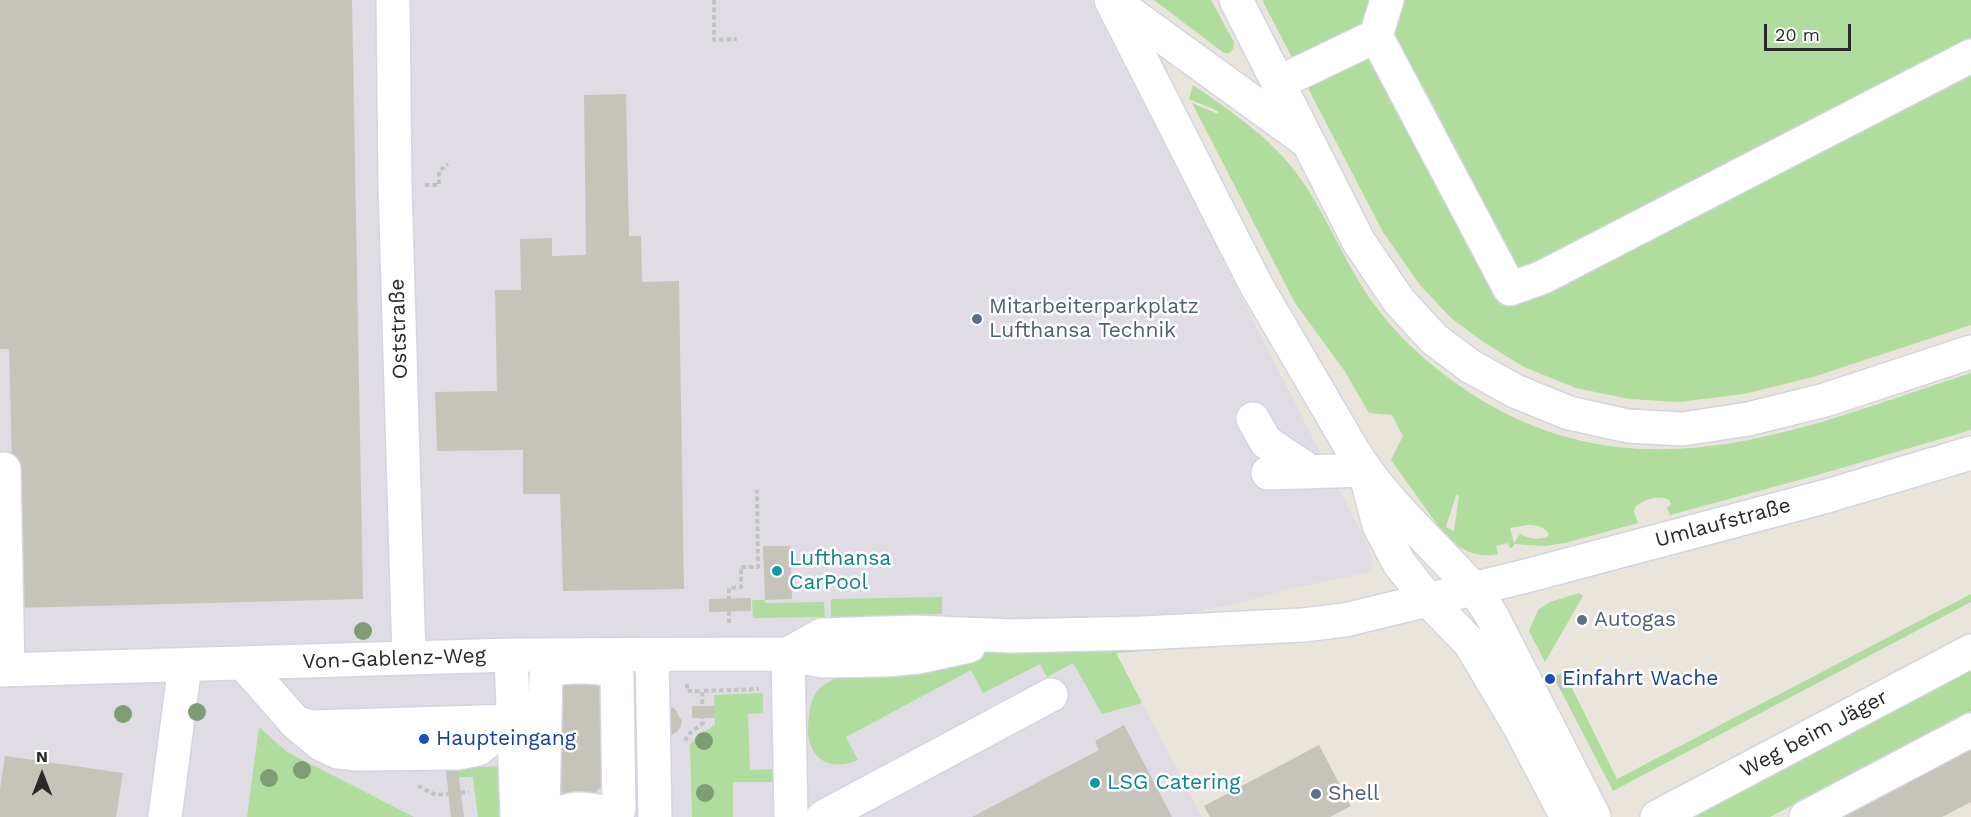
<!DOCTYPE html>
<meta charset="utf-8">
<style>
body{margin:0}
#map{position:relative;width:1971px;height:817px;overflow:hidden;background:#eae5dc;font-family:"Work Sans",sans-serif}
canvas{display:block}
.north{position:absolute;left:12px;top:745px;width:60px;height:60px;-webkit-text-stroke:4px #fff;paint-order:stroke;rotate:0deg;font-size:16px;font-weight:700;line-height:24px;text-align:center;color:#292929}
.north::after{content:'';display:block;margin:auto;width:21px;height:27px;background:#292929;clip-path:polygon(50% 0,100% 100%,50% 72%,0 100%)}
.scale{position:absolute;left:1764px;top:24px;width:87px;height:27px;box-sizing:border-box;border:3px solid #292929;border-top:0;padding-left:8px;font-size:18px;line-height:21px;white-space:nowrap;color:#292929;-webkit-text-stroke:4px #fff;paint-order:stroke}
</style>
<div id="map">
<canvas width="1971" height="817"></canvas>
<div class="north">N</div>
<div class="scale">20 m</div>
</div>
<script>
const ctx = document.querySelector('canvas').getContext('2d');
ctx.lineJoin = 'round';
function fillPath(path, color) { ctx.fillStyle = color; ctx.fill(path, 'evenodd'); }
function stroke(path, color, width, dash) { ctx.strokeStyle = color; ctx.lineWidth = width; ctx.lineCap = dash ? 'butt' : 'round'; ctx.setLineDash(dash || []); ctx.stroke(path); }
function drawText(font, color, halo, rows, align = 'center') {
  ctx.font = font + ' "Work Sans",sans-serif'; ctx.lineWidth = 5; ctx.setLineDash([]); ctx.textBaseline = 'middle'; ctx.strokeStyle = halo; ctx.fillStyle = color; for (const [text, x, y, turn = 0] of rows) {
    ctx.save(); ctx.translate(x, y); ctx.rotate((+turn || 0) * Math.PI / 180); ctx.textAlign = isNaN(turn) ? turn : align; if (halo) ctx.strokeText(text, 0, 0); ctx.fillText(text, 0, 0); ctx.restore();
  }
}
fillPath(new Path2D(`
 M 0,0 L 1090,0 L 1368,546 L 1373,563 L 1371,572 L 1285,590 L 1243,602 L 1169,618 L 1173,649 L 1116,653 L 1202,817 L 0,817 Z`), '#dfdde3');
fillPath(new Path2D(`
 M 1154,0 L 1211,0 L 1234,42 L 1233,49 L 1229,53 L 1224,53 Z
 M 1262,0 L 1971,0 L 1971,325 L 1813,377 L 1744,394 L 1679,402 L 1629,399 L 1576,388 L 1524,367 L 1482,341 L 1451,318 L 1420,285 L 1383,232 Z
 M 1193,85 C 1229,110 1267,135 1294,170 C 1326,211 1343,262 1374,304 C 1402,343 1442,376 1483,401 C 1648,499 1807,426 1971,373 L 1971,430 L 1821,474 L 1670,515 L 1667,508 L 1671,504 L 1669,500 C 1659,494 1643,500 1635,507 L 1634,512 L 1638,523 L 1565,543 L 1544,546 L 1514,544 L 1512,548 L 1510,548 L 1508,543 L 1496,546 L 1498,554 C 1474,559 1456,548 1441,530 L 1391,460 L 1403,436 L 1392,415 L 1369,413 L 1344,370 L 1295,303 L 1192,103 L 1218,114 L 1218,111 L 1189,99 ZM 1456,495 L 1459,496 L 1454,531 L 1446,527 ZM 1527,525 C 1536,525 1544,526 1549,534 L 1547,537 C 1537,540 1529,539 1520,534 L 1514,543 L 1510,528 Z
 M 1579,593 L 1583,596 L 1545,662 L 1529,631 L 1538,610 L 1550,602 Z
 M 1971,594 L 1971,602 L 1613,791 L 1561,691 L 1566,688 L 1559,674 L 1564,672 L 1617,779 Z
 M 942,597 L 942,614 L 831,617 L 831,599 Z
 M 752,600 L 765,600 L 765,603 L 824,602 L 825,617 L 753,618 Z
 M 1152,645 L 1173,649 L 1116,653 L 1142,703 L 1102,714 L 1073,663 L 1047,677 L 1040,664 L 983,693 L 971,670 L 846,737 L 858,760 C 823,775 803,751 809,717 C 810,709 811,701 815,694 C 820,686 830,681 838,677 L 972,654 L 1013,650 Z
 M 1971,664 L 1971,711 L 1770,817 L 1681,817 Z
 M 763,693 L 763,713 L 748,714 L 750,770 L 777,769 L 777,782 L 733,782 L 733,817 L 692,817 L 690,745 L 696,737 L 715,725 L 714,695 Z
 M 259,727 L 287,752 L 414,817 L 247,817 Z
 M 508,766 L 509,817 L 478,817 L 473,777 L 459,777 L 458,770 L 454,771 L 454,768 Z`), '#b0dc9e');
fillPath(new Path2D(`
 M 0,0 L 352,0 L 363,599 L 16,608 L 9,349 L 0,349 Z
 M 626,94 L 629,236 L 641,236 L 642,282 L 679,281 L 684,589 L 563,591 L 560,494 L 523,494 L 523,450 L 437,451 L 435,392 L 497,391 L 495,290 L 521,290 L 520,239 L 552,238 L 552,256 L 586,255 L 584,95 Z
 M 763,546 L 790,546 L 792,599 L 765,600 Z
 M 751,598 L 751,611 L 709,612 L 709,599 Z
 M 1559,674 L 1566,689 L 1561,691 L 1553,677 Z
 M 608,681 L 640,691 L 675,709 L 682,721 L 680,728 L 677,732 L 654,744 L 626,763 L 591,797 L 573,798 L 564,794 L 547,778 L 516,694 L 548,682 Z
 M 692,706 L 715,706 L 715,718 L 692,718 Z
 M 1124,725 L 1172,817 L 972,817 L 1099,750 L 1095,741 Z
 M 1319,745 L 1351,806 L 1330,817 L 1210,817 L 1204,806 Z
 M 1971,747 L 1971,802 L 1942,817 L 1839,817 Z
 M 5,756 L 123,773 L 116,817 L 0,817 L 0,789 Z
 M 458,770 L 464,817 L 451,817 L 446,771 Z`), '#c6c3bb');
const minor = new Path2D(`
 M 393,0 L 395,185 L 409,658
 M 1111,0 L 1256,285 L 1352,449 C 1383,501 1432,542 1472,588 C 1480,597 1487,608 1493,618 L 1594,817
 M 1236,0 L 1359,242 L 1399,301 L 1434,339 L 1470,366 L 1515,391 L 1569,413 L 1628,426 L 1683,429 L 1748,419 L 1825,400 L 1971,352
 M 1116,3 L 1305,140
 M 1376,36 L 1387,0
 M 1278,83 L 1376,36 L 1510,289 L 1543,277 L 1971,56
 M 1253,419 L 1266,442 L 1311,472
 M 4,469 L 8,670
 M 1268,473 L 1365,470
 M 1366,475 L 1379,525 L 1399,563 L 1428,600 L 1470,643 L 1521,729 L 1567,817
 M 788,654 L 822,635 L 914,632 L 1012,636 L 1142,633 L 1303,625 L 1345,620 L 1526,576 L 1827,496 L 1971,453
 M 788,654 L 791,817
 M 511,655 L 517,817
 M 652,655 L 655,817
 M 244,664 L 296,723 L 321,744 L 338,752 L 358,754 L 458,753 L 478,749 L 514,721
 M 552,668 C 566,668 610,663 617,676 L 619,809 L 615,813 C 601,813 590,808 577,809 C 567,810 559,814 549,815 L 543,809 L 546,674 Z
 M 0,670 L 511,655 L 788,654 L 822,661 L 886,660 L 918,657 L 969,646
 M 296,723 L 312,727 L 514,721
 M 165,817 L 185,665
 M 823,817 L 1051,695
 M 1657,817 L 1971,651
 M 1806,817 L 1971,730`);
stroke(minor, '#d2d4e1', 36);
stroke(new Path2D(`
 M 714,0 L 714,40 L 737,39
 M 425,185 L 439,185 L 439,171 L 448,164
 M 729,623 L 729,588 L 741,587 L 741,567 L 758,567 L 757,490
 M 687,684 L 687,691 L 702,691
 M 685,741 L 689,734 L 703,723 L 702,691 L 759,689
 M 418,786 L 436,795 L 469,792`), '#c3c3c3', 4, [4.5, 3]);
stroke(minor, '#fff', 33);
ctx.fillStyle = '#809c75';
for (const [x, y] of [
 [363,631],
 [197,712],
 [123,714],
 [704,741],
 [302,770],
 [269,778],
 [705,793]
]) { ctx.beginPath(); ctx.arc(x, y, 9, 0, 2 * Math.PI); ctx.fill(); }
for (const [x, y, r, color] of [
 [977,319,6,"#5c6f8a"],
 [777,571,6,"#0f9aa8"],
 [1582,620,6,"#5c6f8a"],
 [1550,679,6,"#1a4fb4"],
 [424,739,6,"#1a4fb4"],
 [1095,783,6,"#0f9aa8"],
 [1316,794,6,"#5c6f8a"]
]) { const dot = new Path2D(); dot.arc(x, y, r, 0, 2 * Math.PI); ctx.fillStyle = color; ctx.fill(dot); stroke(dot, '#fff', 2); }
drawText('21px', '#4e5e75', '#fff', [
 ["Mitarbeiterparkplatz",989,307],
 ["Lufthansa Technik",989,331],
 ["Autogas",1594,620],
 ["Shell",1328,794]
], 'left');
drawText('21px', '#292929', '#fff', [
 ["Oststraße",399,329,-92],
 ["Umlaufstraße",1723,523,-15],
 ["Von-Gablenz-Weg",394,659,-2],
 ["Weg beim Jäger",1814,734,-28]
]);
drawText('21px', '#0d838f', '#fff', [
 ["Lufthansa",789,559],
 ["CarPool",789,583],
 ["LSG Catering",1107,783]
], 'left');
drawText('21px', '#164399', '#fff', [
 ["Einfahrt Wache",1562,679],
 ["Haupteingang",436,739]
], 'left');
</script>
